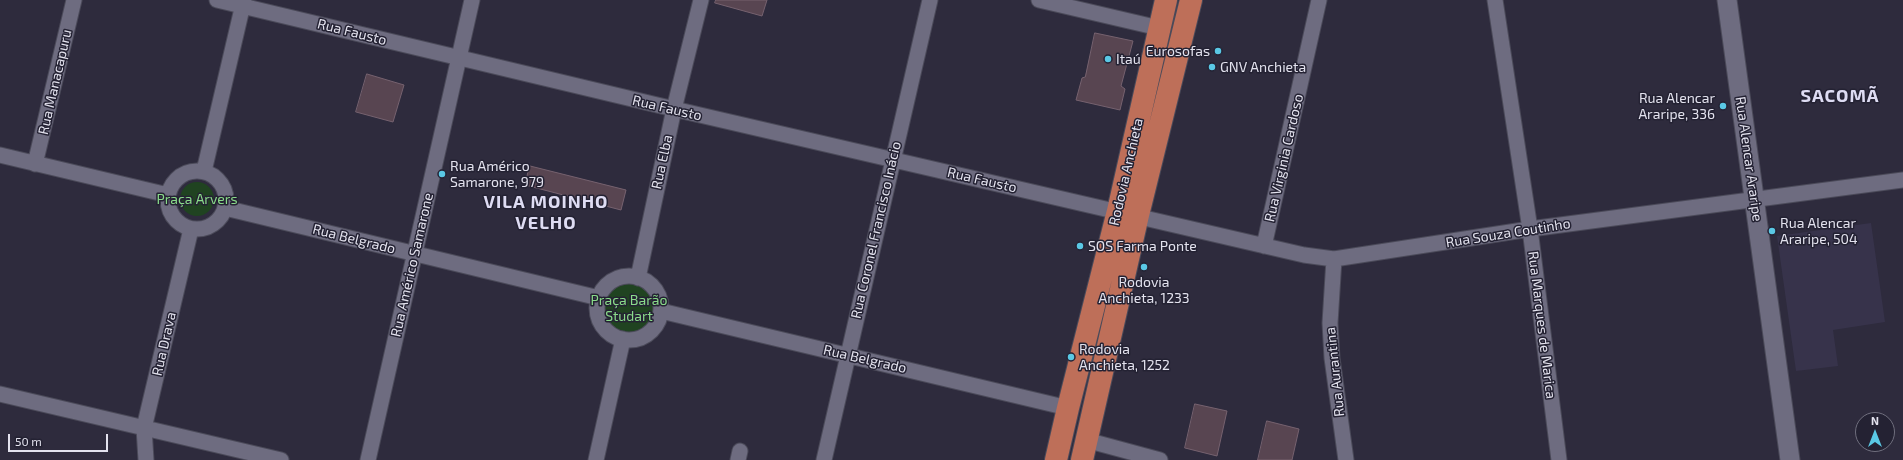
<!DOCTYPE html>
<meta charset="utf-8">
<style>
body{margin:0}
#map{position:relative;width:1903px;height:460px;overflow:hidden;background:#2e2b3d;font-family:"Exo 2",sans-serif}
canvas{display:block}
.north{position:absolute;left:1855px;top:412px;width:40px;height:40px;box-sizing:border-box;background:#242233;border:1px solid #706f7e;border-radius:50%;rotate:0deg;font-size:11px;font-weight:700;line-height:16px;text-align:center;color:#e3e2ee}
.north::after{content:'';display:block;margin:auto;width:14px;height:18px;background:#5ac8e5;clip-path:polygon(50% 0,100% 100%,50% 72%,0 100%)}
.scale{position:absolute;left:8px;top:434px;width:100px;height:18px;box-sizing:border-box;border:2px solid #e3e2ee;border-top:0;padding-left:5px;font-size:12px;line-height:14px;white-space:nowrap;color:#e3e2ee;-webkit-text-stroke:3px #242233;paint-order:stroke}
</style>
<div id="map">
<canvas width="1903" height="460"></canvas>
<div class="north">N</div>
<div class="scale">50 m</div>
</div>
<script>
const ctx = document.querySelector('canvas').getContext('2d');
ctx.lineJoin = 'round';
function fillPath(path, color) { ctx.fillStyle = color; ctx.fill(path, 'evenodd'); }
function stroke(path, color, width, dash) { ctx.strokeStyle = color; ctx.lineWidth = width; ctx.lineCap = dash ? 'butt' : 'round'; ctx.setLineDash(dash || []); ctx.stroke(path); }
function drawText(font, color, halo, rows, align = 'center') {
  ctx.font = font + ' "Exo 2",sans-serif'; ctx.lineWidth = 3; ctx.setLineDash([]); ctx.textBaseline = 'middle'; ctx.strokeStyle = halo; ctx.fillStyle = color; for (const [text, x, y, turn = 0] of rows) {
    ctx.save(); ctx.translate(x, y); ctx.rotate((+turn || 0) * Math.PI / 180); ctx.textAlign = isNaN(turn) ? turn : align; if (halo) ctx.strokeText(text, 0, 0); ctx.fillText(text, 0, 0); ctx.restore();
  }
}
fillPath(new Path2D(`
 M 1871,223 L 1885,322 L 1833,330 L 1838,366 L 1796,371 L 1777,236 Z`), '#37334b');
fillPath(new Path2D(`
 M180 199a17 17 0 1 1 34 0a17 17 0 1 1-34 0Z
 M602 308a26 26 0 1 1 52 0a26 26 0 1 1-52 0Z`), '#204321');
const building = new Path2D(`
 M 716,0 L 767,0 L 762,16 L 715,3 Z
 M 1095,33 L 1133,41 L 1121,86 L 1125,89 L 1120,110 L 1076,100 L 1082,78 L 1085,77 Z
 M 367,74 L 404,85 L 393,122 L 356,112 Z
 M 530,166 L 626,190 L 621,210 L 525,185 Z
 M 1195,404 L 1227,411 L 1217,456 L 1185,448 Z
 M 1267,421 L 1299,429 L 1292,460 L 1258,460 Z`);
fillPath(building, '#584551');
stroke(building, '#76626f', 1);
const minor = new Path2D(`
 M 217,0 L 674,109 L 1304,255 L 1334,259 L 1530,229 L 1903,180
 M 1039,0 L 1159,28
 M 1495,0 L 1530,229 L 1559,460
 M 0,155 L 168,195
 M 35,164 L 74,0
 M168 200a29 29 0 1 1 58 0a29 29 0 1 1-58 0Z
 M 204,171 L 244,0
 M 225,208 L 599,298
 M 1264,246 L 1319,0
 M 1334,259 L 1330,323 L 1332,358 L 1346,460
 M597 308a32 32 0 1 1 64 0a32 32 0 1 1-64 0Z
 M 638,278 L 674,109 L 701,0
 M 661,311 L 1068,408
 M 0,394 L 281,460
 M 1086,440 L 1160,460
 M 146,460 L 144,428 L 191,229
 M 368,460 L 472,0
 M 596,460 L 623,339
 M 738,460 L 740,451
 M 824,460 L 930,0`);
const tertiary = new Path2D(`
 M 1727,0 L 1790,460`);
const trunk = new Path2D(`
 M 1056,460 L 1068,408 L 1118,211 L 1166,0
 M 1082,460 L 1138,215 L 1191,0`);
stroke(minor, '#4b4a59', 17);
stroke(tertiary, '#4b4a59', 21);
stroke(trunk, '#4b4a59', 24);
stroke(minor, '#6e6c80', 15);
stroke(tertiary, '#6e6c80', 19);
stroke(trunk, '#be6f59', 22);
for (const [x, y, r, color] of [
 [1218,51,4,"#5ac8e5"],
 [1108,59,4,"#5ac8e5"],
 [1212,67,4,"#5ac8e5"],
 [1723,106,4,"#5ac8e5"],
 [442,174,4,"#5ac8e5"],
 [1772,231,4,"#5ac8e5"],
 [1080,246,4,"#5ac8e5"],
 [1144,267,4,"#5ac8e5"],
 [1071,357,4,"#5ac8e5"]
]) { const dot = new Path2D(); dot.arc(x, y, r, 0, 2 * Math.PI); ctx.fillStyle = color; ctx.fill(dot); stroke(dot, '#242233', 1.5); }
drawText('14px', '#e3e2ee', '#242233', [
 ["Rua Fausto",352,32,14],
 ["Rua Manacapuru",55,82,-77],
 ["Rua Fausto",667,108,13],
 ["Rua Virginia Cardoso",1284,158,-77],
 ["Rua Alencar Araripe",1749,159,82],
 ["Rua Elba",662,162,-78],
 ["Rodovia Anchieta",1126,172,-77],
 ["Rua Fausto",982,180,13],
 ["Rua Coronel Francisco Inácio",876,230,-77],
 ["Rua Souza Coutinho",1508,233,-9],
 ["Rua Belgrado",354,239,14],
 ["Rua Américo Samarone",412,265,-77],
 ["Rua Marques de Marica",1542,325,83],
 ["Rua Drava",164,344,-77],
 ["Rua Belgrado",865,359,13],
 ["Rua Aurantina",1335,372,-96]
]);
drawText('14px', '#e3e2ee', '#242233', [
 ["Eurosofas",1210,51,"right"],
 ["Itaú",1116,59],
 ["GNV Anchieta",1220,67],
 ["Rua Alencar",1715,98,"right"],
 ["Araripe, 336",1715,114,"right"],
 ["Rua Américo",450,166],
 ["Samarone, 979",450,182],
 ["Rua Alencar",1780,223],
 ["Araripe, 504",1780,239],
 ["SOS Farma Ponte",1088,246],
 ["Rodovia",1144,282,"center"],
 ["Anchieta, 1233",1144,298,"center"],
 ["Rodovia",1079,349],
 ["Anchieta, 1252",1079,365]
], 'left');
drawText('14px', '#8adb8a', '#242233', [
 ["Praça Arvers",197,199],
 ["Praça Barão",629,300],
 ["Studart",629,316]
]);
ctx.letterSpacing = '1px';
drawText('bold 18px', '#dedcf3', '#242233', [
 ["SACOMÃ",1840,96],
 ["VILA MOINHO",546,202],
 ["VELHO",546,223]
]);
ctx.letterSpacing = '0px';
</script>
